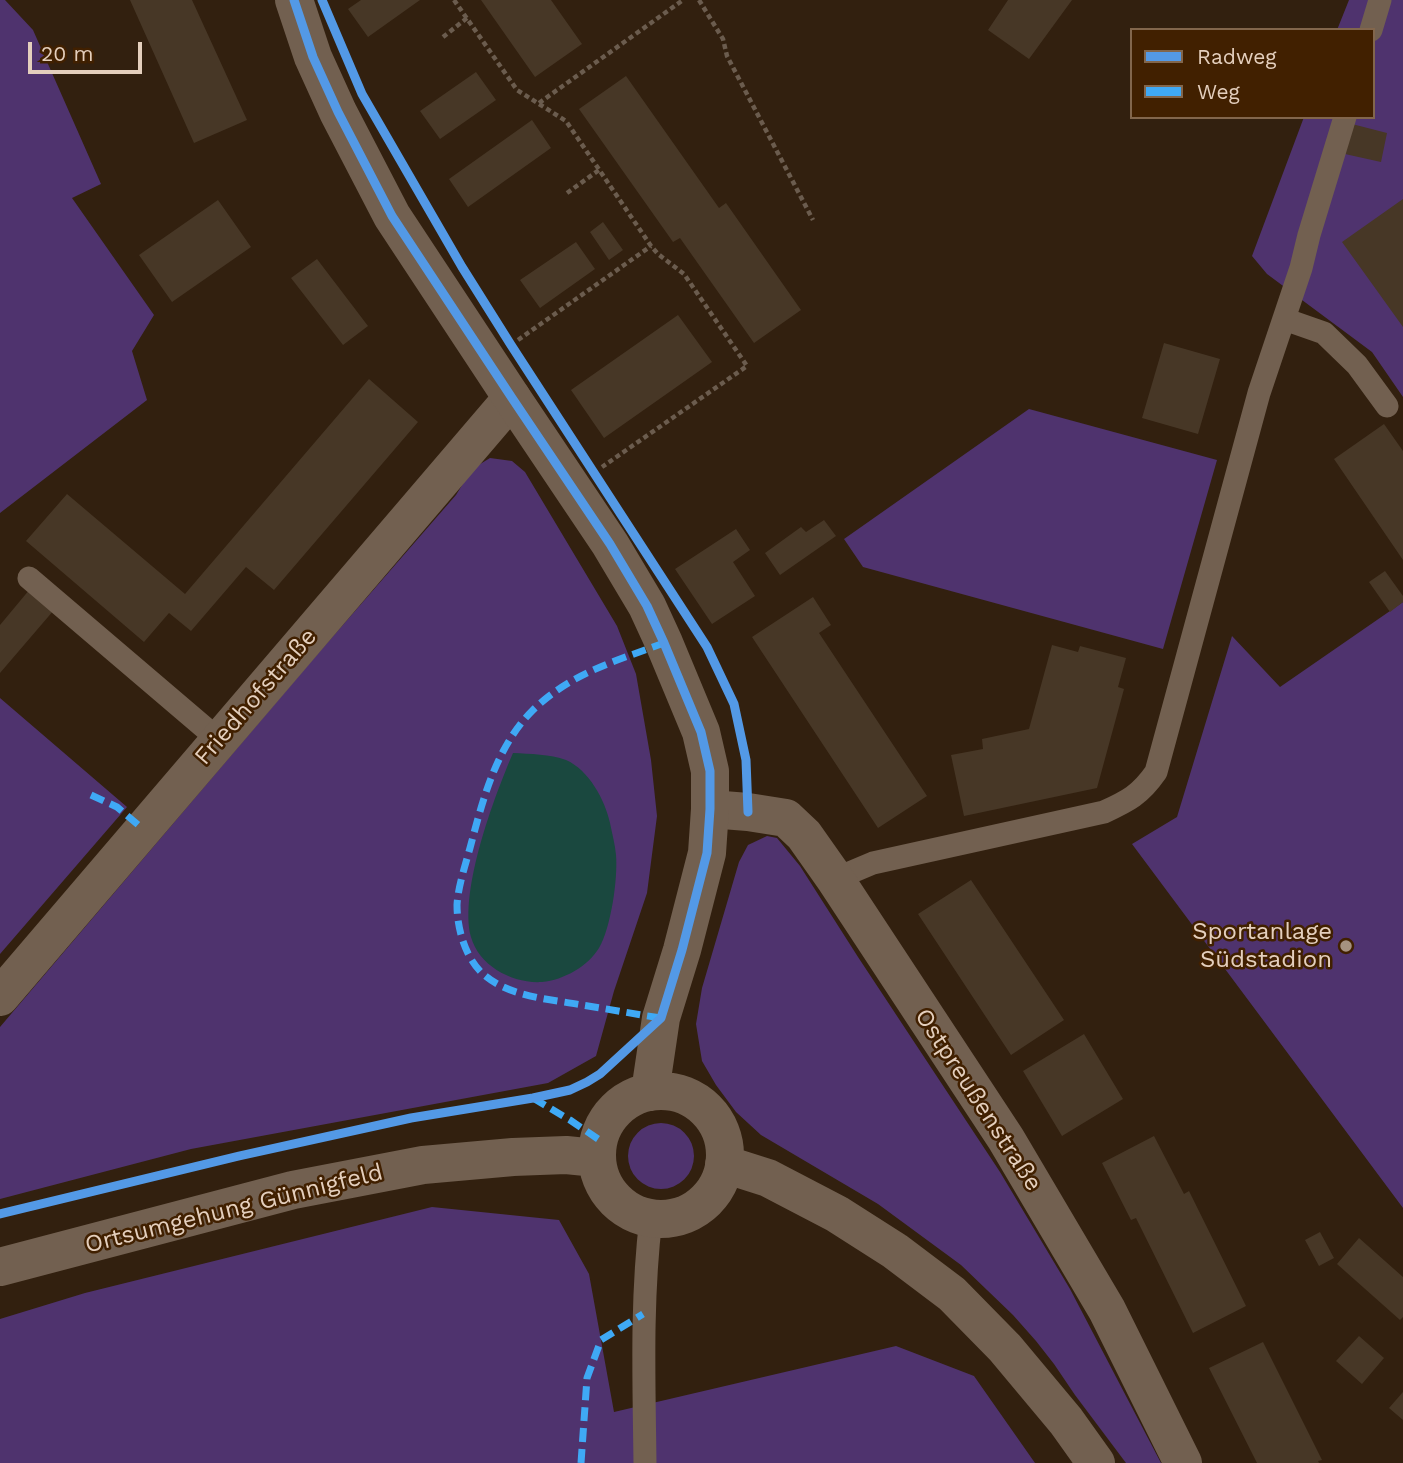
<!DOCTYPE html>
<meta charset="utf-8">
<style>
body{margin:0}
#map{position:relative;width:1403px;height:1463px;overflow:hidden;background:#32200f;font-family:"Work Sans",sans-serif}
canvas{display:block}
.legend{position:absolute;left:1130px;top:28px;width:245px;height:91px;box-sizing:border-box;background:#412000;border:2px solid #82664c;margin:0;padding:9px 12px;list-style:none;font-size:21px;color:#e4cfbd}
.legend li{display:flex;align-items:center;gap:14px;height:35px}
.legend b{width:35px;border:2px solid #82664c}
.scale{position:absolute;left:28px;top:42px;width:114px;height:32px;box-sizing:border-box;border:4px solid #e4cfbd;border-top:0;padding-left:9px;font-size:21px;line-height:24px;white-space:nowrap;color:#e4cfbd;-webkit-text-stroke:5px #412000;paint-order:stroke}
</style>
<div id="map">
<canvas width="1403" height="1463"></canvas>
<ul class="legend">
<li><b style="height:9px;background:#5399e6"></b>Radweg</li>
<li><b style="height:9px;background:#3fa9f5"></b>Weg</li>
</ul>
<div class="scale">20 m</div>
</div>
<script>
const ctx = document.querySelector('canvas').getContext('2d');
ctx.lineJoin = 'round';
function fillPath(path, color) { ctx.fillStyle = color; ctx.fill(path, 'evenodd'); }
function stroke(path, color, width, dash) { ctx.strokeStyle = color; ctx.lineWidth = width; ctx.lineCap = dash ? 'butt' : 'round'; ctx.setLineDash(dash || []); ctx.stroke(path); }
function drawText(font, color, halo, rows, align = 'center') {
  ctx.font = font + ' "Work Sans",sans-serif'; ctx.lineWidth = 5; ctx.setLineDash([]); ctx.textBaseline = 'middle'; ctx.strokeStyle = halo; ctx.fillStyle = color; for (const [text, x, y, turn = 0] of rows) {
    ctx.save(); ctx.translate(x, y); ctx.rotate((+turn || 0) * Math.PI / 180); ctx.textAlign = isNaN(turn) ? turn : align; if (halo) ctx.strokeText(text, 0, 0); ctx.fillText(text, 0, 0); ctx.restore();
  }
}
fillPath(new Path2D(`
 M 0,0 L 5,0 L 33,30 L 101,184 L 72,198 L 154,315 L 132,351 L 147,400 L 0,513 Z
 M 1349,0 L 1403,0 L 1403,397 L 1372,352 L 1267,274 L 1252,256 L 1304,117 L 1373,117 L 1373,30 L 1337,30 Z
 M 1029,409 L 1217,460 L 1163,649 L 863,567 L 844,539 Z
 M 490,458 L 512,461 L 525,472 L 617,626 L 636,674 L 651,760 L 657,816 L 647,893 L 614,991 L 596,1056 L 548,1083 L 191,1149 L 0,1199 L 0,1027 L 308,665 L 456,495 L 472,469 Z
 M 1403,602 L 1403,1208 L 1132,844 L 1177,817 L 1232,636 L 1280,687 Z
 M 0,698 L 127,807 L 0,954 Z
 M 767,836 L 777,838 L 800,866 L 858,957 L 1000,1172 L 1070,1289 L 1161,1463 L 1126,1463 L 1075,1395 L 1054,1364 L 1036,1341 L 1013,1315 L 961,1265 L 878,1204 L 761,1135 L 736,1112 L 716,1085 L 702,1061 L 696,1024 L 702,988 L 739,862 L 748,845 Z
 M628 1156a33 33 0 1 1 66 0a33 33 0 1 1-66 0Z
 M 432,1207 L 559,1220 L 589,1274 L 614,1412 L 896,1346 L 974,1376 L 1035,1463 L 0,1463 L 0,1319 L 85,1293 Z`), '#4f336e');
fillPath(new Path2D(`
 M 513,753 C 530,754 550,754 566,760 C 589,770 605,800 610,823 C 612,833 615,844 616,855 C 618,878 611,928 599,948 C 588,966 564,980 542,982 C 513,984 479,966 471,937 C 459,891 494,797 513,753 Z`), '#1a483f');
fillPath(new Path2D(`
 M 130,0 L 192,0 L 247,120 L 194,143 Z
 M 361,0 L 420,0 L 368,37 L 348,9 Z
 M 481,0 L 551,0 L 582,44 L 535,77 Z
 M 1008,0 L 1072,0 L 1029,59 L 988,30 Z
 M 476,72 L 496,100 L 440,139 L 420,111 Z
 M 626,76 L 719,208 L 726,203 L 801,310 L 754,343 L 680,238 L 673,242 L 579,109 Z
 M 532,120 L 551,148 L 468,207 L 449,179 Z
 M 1352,124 L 1387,133 L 1381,162 L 1345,154 Z
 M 1403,199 L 1403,327 L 1342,242 Z
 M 218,200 L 251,247 L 172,302 L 139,255 Z
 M 603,222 L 623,250 L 609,260 L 590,232 Z
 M 576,242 L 595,269 L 540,308 L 520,280 Z
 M 317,259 L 368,326 L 343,345 L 291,278 Z
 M 678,315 L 712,362 L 604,438 L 571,390 Z
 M 1164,343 L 1220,359 L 1198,434 L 1142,418 Z
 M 369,379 L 418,422 L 274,590 L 246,567 L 191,631 L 169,613 L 144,642 L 26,541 L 67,494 L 185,594 Z
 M 1384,424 L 1403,451 L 1403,560 L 1334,459 Z
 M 824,520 L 836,536 L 780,575 L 765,553 L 801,527 L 806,532 Z
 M 736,529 L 750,550 L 733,562 L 755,596 L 712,624 L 675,569 Z
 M 1385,571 L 1403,596 L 1403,602 L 1390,612 L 1369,582 Z
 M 30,589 L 54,610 L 0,673 L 0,625 Z
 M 813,597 L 831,625 L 819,633 L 927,796 L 878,828 L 752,637 Z
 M 1052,645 L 1078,652 L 1080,646 L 1126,658 L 1118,687 L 1124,689 L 1097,788 L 964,816 L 951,755 L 983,749 L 982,739 L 1029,729 Z
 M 971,880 L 1064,1020 L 1011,1055 L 918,914 Z
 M 1084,1034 L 1123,1099 L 1062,1136 L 1023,1071 Z
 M 1154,1136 L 1184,1194 L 1189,1191 L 1246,1306 L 1193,1333 L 1136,1218 L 1131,1220 L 1102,1163 Z
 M 1320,1232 L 1334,1258 L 1319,1266 L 1305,1240 Z
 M 1359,1238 L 1403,1277 L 1403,1317 L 1400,1320 L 1337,1264 Z
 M 1359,1336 L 1384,1358 L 1362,1384 L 1336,1361 Z
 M 1263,1342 L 1322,1460 L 1318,1461 L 1319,1463 L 1257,1463 L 1209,1368 Z
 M 1403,1392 L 1403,1420 L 1389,1408 Z`), '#473726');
stroke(new Path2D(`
 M 454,0 L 517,90 L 566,121 L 651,246 L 658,254 L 684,274 L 747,366 L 602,467
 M 699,0 L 723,39 L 727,56 L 813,220
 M 443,37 L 467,18
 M 539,103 L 683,0
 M 567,193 L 599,170
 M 518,340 L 651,246`), '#6b5c4e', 4.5, [5, 3.5]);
stroke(new Path2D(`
 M 1371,30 L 1380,0
 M 1284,319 L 1324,333 L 1357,365 L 1387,406
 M 29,578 L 219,740
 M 835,879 L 873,863 L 1104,812 C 1128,801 1140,795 1156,772 L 1259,393 L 1301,268 L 1309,235 L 1345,117
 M 645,1463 C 644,1381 641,1300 651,1218`), '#726050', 23);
stroke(new Path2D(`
 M 710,809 L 748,812 L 786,818 L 804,835 L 835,879 L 1006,1139 L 1107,1310 L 1183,1463
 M 0,997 L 512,398`), '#726050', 38);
stroke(new Path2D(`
 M 294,0 L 313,57 L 338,112 L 392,216 L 512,398 L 610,544 L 647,606 L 664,643 L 701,732 L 710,771 L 710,809 L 707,853 L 682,950 L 661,1018 L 650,1092
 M597 1155a64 64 0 1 1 128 0a64 64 0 1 1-128 0Z
 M 724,1164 L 768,1178 L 837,1214 L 895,1251 L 952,1294 L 1005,1348 L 1066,1421 L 1096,1463
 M 0,1267 L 293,1190 L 423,1165 L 513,1157 L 566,1155 L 596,1158`), '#726050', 38);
stroke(new Path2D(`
 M 91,795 L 117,807 L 143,829
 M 661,1018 C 634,1014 608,1009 582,1005 C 549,999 508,997 482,973 C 465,957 457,928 457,905 C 458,887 465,866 470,848 C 483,799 496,747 533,710 C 571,673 616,661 664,643
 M 533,1098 L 570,1120 L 598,1139
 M 581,1463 L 587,1378 L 601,1340 L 643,1314`), '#3fa9f5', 7, [14, 7]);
stroke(new Path2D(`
 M 322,0 L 362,94 L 462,267 L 511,345 L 707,647 L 734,704 L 746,760 L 748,812
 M 0,1214 L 239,1156 L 411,1118 L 533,1098 L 570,1090 L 587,1082 L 600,1074 L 661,1018 L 682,950 L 707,853 L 710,809 L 710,771 L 701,732 L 664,643 L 647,606 L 610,544 L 512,398 L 392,216 L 338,112 L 313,57 L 294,0`), '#5399e6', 9);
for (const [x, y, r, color] of [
 [1346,946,7,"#a69280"]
]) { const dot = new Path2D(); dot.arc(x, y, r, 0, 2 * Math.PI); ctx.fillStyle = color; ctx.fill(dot); stroke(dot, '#412000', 2.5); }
drawText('24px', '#e4cfbd', '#412000', [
 ["Friedhofstraße",256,697,-49],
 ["Ostpreußenstraße",978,1100,57],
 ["Ortsumgehung Günnigfeld",234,1209,-14]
]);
drawText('24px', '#e4cfbd', '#412000', [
 ["Sportanlage",1332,932],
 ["Südstadion",1332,960]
], 'right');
</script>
